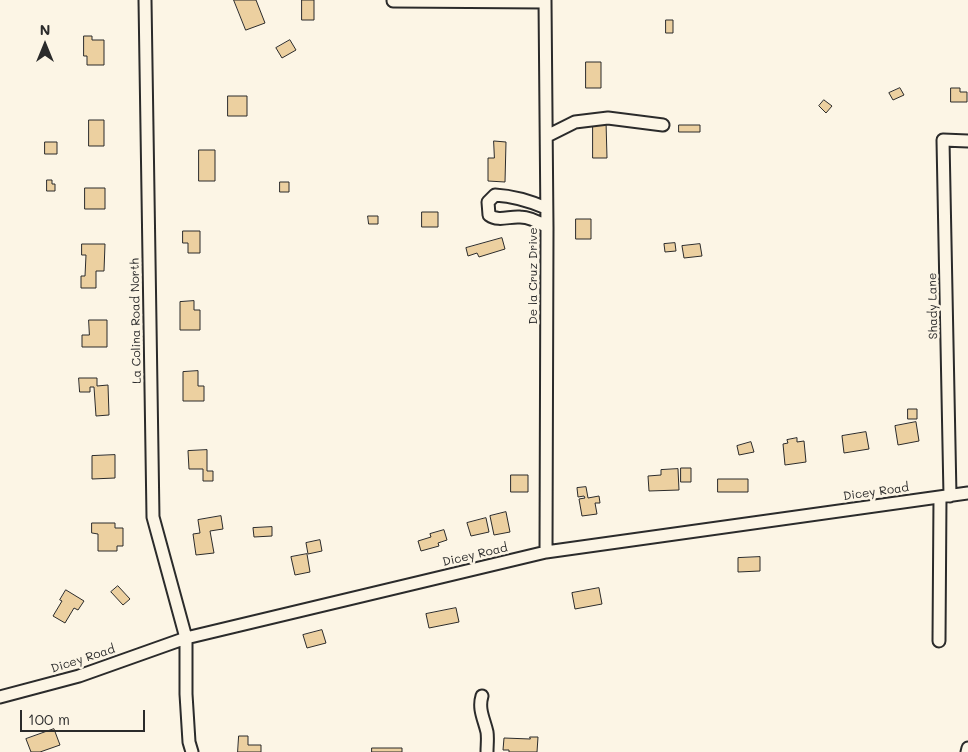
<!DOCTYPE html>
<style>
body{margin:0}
#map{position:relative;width:968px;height:752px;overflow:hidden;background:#fcf5e5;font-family:Mali,sans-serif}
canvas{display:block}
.north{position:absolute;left:20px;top:20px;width:50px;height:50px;-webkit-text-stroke:4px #fcf5e5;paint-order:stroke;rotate:0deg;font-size:14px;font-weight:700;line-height:20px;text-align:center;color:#2b2b2b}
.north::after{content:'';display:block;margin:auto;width:18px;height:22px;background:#2b2b2b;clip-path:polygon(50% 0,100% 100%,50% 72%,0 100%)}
.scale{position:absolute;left:20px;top:710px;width:125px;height:22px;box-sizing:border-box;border:2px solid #2b2b2b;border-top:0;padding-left:6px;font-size:15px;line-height:18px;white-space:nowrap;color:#2b2b2b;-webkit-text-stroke:4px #fcf5e5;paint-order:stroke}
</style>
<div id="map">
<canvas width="968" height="752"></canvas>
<div class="north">N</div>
<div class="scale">100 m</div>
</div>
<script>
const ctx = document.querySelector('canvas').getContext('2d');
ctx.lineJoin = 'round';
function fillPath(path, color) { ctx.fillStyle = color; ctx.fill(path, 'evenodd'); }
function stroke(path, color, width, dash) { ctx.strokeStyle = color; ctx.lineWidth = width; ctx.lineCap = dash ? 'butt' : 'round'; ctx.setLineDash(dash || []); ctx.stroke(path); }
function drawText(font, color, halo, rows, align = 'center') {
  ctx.font = font + ' Mali,sans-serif'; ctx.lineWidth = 5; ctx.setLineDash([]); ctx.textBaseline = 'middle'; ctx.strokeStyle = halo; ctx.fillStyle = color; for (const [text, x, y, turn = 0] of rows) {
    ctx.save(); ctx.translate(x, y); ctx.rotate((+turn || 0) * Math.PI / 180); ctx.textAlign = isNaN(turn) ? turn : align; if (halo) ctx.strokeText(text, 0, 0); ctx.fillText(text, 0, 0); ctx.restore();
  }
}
const building = new Path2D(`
 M 234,0 L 256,0 L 265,23 L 246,30 Z
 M 302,0 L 314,0 L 314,20 L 302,20 Z
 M 666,20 L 673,20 L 673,33 L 666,33 Z
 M 84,36 L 92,36 L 92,40 L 104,40 L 104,65 L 87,65 L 87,56 L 84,56 Z
 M 290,40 L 296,50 L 282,58 L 276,48 Z
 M 586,62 L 601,62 L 601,88 L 586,88 Z
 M 900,88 L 904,95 L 893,100 L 889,93 Z
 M 951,88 L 960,88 L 960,92 L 967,92 L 967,102 L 951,102 Z
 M 228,96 L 247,96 L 247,116 L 228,116 Z
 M 824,100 L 832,106 L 826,113 L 819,106 Z
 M 89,120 L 104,120 L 104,146 L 89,146 Z
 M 593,121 L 606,121 L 607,158 L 593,158 Z
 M 679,125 L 700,125 L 700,132 L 679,132 Z
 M 494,141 L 506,142 L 505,182 L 488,181 L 488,158 L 494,158 Z
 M 45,142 L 57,142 L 57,154 L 45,154 Z
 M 199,150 L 215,150 L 215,181 L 199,181 Z
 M 47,180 L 52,180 L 52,184 L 55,184 L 55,191 L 47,191 Z
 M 280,182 L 289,182 L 289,192 L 280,192 Z
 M 85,188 L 105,188 L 105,209 L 85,209 Z
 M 422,212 L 438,212 L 438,227 L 422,227 Z
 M 368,216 L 378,216 L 378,224 L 369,224 Z
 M 576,219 L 591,219 L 591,239 L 576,239 Z
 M 183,231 L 200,231 L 200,253 L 188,253 L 188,243 L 183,243 Z
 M 502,238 L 505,249 L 479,257 L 477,253 L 468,256 L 466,248 Z
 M 675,243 L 676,251 L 665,252 L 664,244 Z
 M 82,244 L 105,244 L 104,271 L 96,271 L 96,288 L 81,288 L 81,276 L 85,276 L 86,255 L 82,255 Z
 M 700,244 L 702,256 L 684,258 L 682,246 Z
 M 194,301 L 194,310 L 200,310 L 200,330 L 180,330 L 180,302 Z
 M 89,320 L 107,320 L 107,347 L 82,347 L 82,335 L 89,335 Z
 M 198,371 L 198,386 L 204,386 L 204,401 L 183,401 L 183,372 Z
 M 79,378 L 97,378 L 97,386 L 108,385 L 109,415 L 96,416 L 94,387 L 90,387 L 90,392 L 80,392 Z
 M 908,409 L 917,409 L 917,419 L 908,419 Z
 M 916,422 L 919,441 L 898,445 L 895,426 Z
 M 866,432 L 869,449 L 844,453 L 842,436 Z
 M 797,438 L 797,442 L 804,441 L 806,462 L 785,465 L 783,444 L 788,443 L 787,440 Z
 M 751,442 L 754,452 L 739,455 L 737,446 Z
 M 207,450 L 207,471 L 213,471 L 213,481 L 203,481 L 203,469 L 189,469 L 188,451 Z
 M 115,455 L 115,478 L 92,479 L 92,456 Z
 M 681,468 L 691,468 L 691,482 L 681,482 Z
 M 678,469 L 679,490 L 649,491 L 648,476 L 661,475 L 661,470 Z
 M 511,475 L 528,475 L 528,492 L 511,492 Z
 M 718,479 L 748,479 L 748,492 L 718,492 Z
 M 586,487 L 588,498 L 599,496 L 600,503 L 595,503 L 597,514 L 582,516 L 579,499 L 585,498 L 584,496 L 578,497 L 577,488 Z
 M 506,512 L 510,532 L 494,535 L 490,516 Z
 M 221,516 L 223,529 L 210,531 L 214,553 L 196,555 L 193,534 L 200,533 L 198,520 Z
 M 486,518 L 489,532 L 471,536 L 467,523 Z
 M 92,523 L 115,523 L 115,528 L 123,528 L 123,546 L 117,546 L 117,551 L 98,551 L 98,534 L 92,533 Z
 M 272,527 L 272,536 L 254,537 L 253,528 Z
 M 444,530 L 447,540 L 438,543 L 439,546 L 421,551 L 418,541 L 431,537 L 430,534 Z
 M 320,540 L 322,551 L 308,554 L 306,543 Z
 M 307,554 L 310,572 L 295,575 L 291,557 Z
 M 760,557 L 760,571 L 738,572 L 738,558 Z
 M 118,586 L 130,599 L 123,605 L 111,592 Z
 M 599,588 L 602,604 L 575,609 L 572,593 Z
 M 66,590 L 84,601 L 78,610 L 74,608 L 65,623 L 53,616 L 62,601 L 60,600 Z
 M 456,608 L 459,622 L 429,628 L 426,614 Z
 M 322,630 L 326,643 L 307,648 L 303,635 Z
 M 54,729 L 60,745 L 40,752 L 31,752 L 26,739 Z
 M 239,736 L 248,736 L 248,745 L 261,745 L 261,752 L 238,752 Z
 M 530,737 L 538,737 L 537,752 L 509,752 L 509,750 L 503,750 L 504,738 L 530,739 Z
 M 372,748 L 402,748 L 402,752 L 372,752 Z`);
fillPath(building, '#ecd0a0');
stroke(building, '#2b2b2b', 1);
const minor = new Path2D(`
 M 145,0 L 153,517 L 186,638 L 186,694 L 189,742 L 192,752
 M 545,0 L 547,227 L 546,552
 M 393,1 L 545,2
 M 547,136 L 575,122 L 608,118 L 663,125
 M 546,208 C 530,201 513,196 495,195 L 488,202 L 489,215 C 499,222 509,216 520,217 C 530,217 539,222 547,227
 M 950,496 L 943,140 L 968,141
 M 939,641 L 940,497
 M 482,696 C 478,709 484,719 487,732 C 488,738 487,745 487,752
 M 0,697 L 79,676 L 186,638 L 546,552 L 968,493
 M 967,752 L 968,748`);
stroke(minor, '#2b2b2b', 15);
stroke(minor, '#fcf5e5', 11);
drawText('12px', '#2b2b2b', '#fcf5e5', [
 ["De la Cruz Drive",533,276,-90],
 ["Shady Lane",933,306,-91],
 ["La Colina Road North",136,321,-91],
 ["Dicey Road",876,492,-8],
 ["Dicey Road",475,555,-13],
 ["Dicey Road",83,659,-18]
]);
</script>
